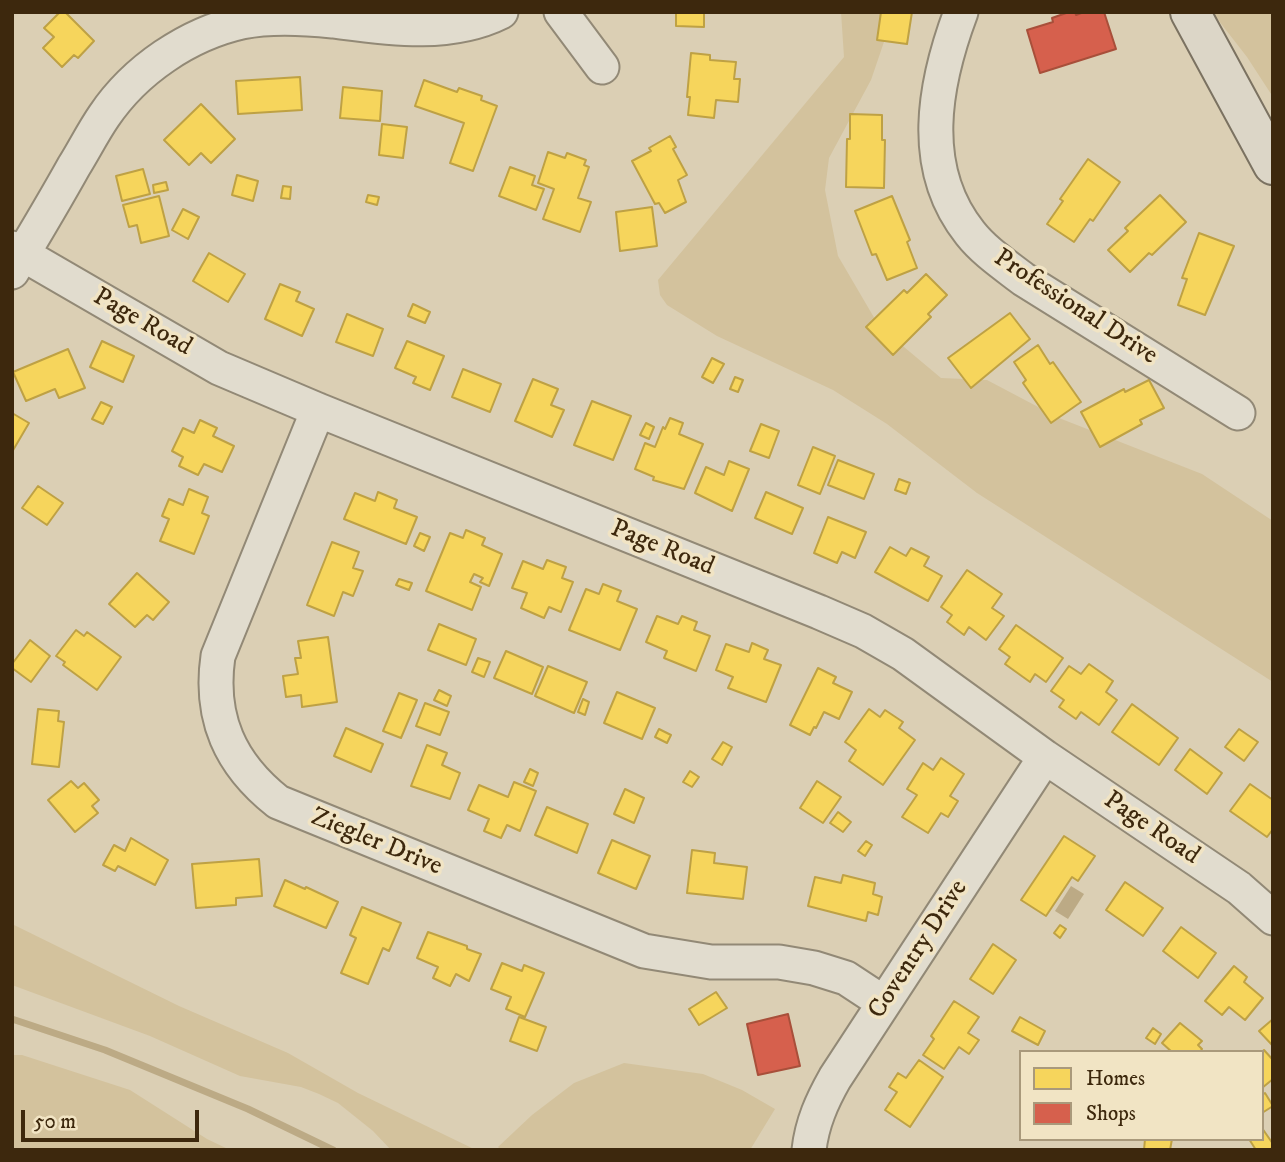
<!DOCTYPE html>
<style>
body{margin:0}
#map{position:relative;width:1285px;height:1162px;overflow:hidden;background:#dbcfb4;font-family:"IM FELL DW Pica",serif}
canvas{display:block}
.frame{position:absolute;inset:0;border:14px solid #3d280d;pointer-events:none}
.legend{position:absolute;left:1019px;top:1050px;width:245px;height:91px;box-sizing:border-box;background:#f1e4c4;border:2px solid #a9997b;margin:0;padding:9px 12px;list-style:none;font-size:21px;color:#3d280d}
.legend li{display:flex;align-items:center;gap:14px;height:35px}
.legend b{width:35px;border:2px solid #a9997b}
.scale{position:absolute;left:21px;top:1110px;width:178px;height:32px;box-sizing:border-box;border:4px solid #3d280d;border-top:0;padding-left:9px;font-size:21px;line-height:24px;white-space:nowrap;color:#3d280d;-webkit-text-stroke:5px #f1e4c4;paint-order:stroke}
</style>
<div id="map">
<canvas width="1285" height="1162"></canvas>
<div class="frame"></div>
<ul class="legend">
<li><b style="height:19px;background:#f6d55c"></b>Homes</li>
<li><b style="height:19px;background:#d6604d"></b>Shops</li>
</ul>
<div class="scale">50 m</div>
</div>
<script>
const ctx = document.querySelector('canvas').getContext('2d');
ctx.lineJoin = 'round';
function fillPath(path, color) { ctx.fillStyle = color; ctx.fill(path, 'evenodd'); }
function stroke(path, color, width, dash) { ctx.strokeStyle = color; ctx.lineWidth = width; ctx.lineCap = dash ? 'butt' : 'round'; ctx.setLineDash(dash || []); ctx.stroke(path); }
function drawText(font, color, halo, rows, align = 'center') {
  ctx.font = font + ' "IM FELL DW Pica",serif'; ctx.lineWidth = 7; ctx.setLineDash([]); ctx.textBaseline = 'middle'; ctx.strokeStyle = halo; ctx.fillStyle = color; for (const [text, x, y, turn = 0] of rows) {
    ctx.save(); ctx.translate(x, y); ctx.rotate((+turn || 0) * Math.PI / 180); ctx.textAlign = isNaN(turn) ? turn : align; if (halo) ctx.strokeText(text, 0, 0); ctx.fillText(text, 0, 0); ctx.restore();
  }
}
fillPath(new Path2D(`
 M 841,12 L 890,12 L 886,36 L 871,80 L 829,158 L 825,190 L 838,256 L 879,326 L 941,378 L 987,380 L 1059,418 L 1202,474 L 1273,521 L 1273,682 L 977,493 L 887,424 L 833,390 L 717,336 L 667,305 L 660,295 L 658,280 L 844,57 Z
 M 1212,12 L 1273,12 L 1273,97 L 1247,57 Z
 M 12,924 L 179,1006 L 288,1053 L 358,1093 L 476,1150 L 391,1150 L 373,1131 L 338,1103 L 319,1094 L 301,1087 L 240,1076 L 150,1036 L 12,985 Z
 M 12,1055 L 22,1055 L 130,1090 L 207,1139 L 230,1150 L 12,1150 Z
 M 624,1063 L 703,1074 L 742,1090 L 775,1109 L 750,1150 L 501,1150 L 498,1147 L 532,1115 L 574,1083 Z`), '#d3c29d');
fillPath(new Path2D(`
 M 1071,886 L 1084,894 L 1068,919 L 1055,911 Z`), '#bcaa85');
const homes = new Path2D(`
 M 60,12 L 65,12 L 94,41 L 78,58 L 74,55 L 62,67 L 43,48 L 54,37 L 44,28 Z
 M 676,12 L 704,12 L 704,27 L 676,26 Z
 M 881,12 L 912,12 L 907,44 L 877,40 Z
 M 691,53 L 710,55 L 710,60 L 736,62 L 734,79 L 740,79 L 738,102 L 716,100 L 714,118 L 688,115 L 690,97 L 687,97 Z
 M 300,77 L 302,110 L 238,114 L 236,81 Z
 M 424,80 L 457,92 L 459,88 L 482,96 L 481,100 L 497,106 L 473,171 L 450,163 L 464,123 L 415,106 Z
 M 343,87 L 382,91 L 380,121 L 340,118 Z
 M 201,104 L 235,139 L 211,163 L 201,153 L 189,165 L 164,140 Z
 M 850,114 L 882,115 L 882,140 L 885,140 L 884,188 L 846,187 L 847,139 L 850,139 Z
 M 382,124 L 407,127 L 403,158 L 379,155 Z
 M 670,136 L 676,147 L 673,149 L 687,175 L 678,180 L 686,202 L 665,213 L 659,203 L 655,204 L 632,161 L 651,151 L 649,148 Z
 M 548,152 L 565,158 L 567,153 L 586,160 L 584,165 L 589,167 L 578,198 L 591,202 L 580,232 L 543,219 L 554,189 L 538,183 Z
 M 1088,159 L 1120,182 L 1093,221 L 1090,219 L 1074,242 L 1047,224 L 1063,201 L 1060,199 Z
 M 510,167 L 535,176 L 532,185 L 544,189 L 536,210 L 499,196 Z
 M 143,169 L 150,194 L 122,201 L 116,176 Z
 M 237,175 L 258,181 L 253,201 L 232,195 Z
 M 166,182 L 168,190 L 154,193 L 153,185 Z
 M 283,186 L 291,187 L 290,199 L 281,198 Z
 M 368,195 L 379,197 L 377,205 L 366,202 Z
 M 1160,195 L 1186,222 L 1152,255 L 1149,253 L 1130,272 L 1108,250 L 1128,231 L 1125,228 Z
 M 159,196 L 169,236 L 141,243 L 137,225 L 129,227 L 123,205 Z
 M 892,196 L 910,240 L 907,242 L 917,268 L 887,280 L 876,254 L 872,255 L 855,211 Z
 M 652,207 L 657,246 L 620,251 L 616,212 Z
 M 183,209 L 199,217 L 188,239 L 172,230 Z
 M 1199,233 L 1234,246 L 1205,315 L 1178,305 L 1187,279 L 1182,278 Z
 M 209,253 L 245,274 L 228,302 L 193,281 Z
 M 926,274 L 947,295 L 928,314 L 931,317 L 893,355 L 866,327 L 904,290 L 907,293 Z
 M 280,284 L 300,292 L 296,301 L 314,309 L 302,336 L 265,319 Z
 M 413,304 L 430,312 L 425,323 L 408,316 Z
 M 1010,313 L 1030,339 L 971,388 L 948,358 Z
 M 347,314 L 383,329 L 373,356 L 336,342 Z
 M 102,341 L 134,356 L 123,382 L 90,367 Z
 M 407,341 L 444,356 L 430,390 L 413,383 L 416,377 L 395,368 Z
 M 1038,345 L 1050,364 L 1053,362 L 1081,402 L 1051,423 L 1023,383 L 1026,380 L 1014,362 Z
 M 68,349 L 85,388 L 59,398 L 55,389 L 26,401 L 13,372 Z
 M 712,358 L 724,364 L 713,383 L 702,377 Z
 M 463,369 L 501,384 L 490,412 L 452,397 Z
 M 735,377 L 743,380 L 738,392 L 730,389 Z
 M 533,379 L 558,389 L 551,405 L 564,410 L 552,437 L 515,421 Z
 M 1149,380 L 1164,408 L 1140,420 L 1142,424 L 1100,447 L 1081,412 L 1124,389 L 1125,392 Z
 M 592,401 L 631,416 L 613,460 L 574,445 Z
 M 101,402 L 112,407 L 103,424 L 92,419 Z
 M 12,413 L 29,423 L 12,452 Z
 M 670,418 L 683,423 L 679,434 L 703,444 L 684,489 L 653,480 L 654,477 L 635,469 L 645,443 L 655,447 L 663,427 L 665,429 Z
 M 200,420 L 217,428 L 213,436 L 234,446 L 222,472 L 204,464 L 198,475 L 179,466 L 183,457 L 172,451 L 183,428 L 194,433 Z
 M 646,423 L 654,427 L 649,439 L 640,435 Z
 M 761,424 L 779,431 L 769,458 L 750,451 Z
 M 813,447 L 835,456 L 820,494 L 798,485 Z
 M 838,460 L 874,474 L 864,499 L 828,485 Z
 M 729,461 L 749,469 L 732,511 L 695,493 L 706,467 L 724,475 Z
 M 899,479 L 910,483 L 906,494 L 895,490 Z
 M 38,486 L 63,503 L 47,525 L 22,508 Z
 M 189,489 L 208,497 L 202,513 L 209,516 L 194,554 L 160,541 L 169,519 L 162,516 L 169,499 L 183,505 Z
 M 378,492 L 397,500 L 394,508 L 417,517 L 406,544 L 344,519 L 355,493 L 375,501 Z
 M 766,492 L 803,508 L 792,534 L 755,518 Z
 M 828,517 L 866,532 L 855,558 L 842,552 L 837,563 L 814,553 Z
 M 466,530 L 485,538 L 482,545 L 502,554 L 489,586 L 480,582 L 483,578 L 474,574 L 470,582 L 481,587 L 472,610 L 426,591 L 450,533 L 463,538 Z
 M 420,533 L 430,537 L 424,551 L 414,546 Z
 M 332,542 L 359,552 L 353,568 L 363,571 L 353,596 L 343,592 L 334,616 L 307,605 Z
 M 890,547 L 906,556 L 911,548 L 929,557 L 924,566 L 942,576 L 928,601 L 875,572 Z
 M 547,560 L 566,567 L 562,578 L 573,582 L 561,612 L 549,607 L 544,618 L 521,608 L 527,593 L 512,588 L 523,561 L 543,569 Z
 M 967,570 L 1002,594 L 992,608 L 1004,616 L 986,640 L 969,627 L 964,635 L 947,622 L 952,615 L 941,607 Z
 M 137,573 L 169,602 L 153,620 L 147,615 L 135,627 L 109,604 Z
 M 399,579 L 412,583 L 409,590 L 396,585 Z
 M 603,584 L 621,591 L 617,601 L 637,609 L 620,650 L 569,630 L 586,589 L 599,594 Z
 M 657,616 L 678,624 L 682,616 L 697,622 L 694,630 L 710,636 L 696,671 L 664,658 L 667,651 L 646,642 Z
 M 439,624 L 476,639 L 466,665 L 428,650 Z
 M 1016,625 L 1063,658 L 1046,682 L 1035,674 L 1030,682 L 1005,664 L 1010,657 L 999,649 Z
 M 76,630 L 84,636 L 87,632 L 121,657 L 97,690 L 63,665 L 65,662 L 56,656 Z
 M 328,637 L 337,702 L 302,707 L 301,695 L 286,697 L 283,676 L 298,674 L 295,658 L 301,658 L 298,641 Z
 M 30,640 L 50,656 L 31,682 L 12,668 L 12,664 Z
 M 752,643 L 768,650 L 764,659 L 781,665 L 766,702 L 728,688 L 733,677 L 716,670 L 726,644 L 749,652 Z
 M 506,651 L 543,667 L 532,694 L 494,678 Z
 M 478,658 L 490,662 L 484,677 L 472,672 Z
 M 1089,664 L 1113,681 L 1106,692 L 1117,700 L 1099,725 L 1081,712 L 1076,719 L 1059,707 L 1064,700 L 1051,691 L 1069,666 L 1081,674 Z
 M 548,666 L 587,682 L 574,713 L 535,696 Z
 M 818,668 L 836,677 L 833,683 L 852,692 L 839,719 L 824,712 L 816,728 L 814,727 L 810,735 L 790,725 Z
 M 439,690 L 451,696 L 447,706 L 434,700 Z
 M 617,692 L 655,708 L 642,739 L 604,723 Z
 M 399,693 L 417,700 L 401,738 L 383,731 Z
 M 583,699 L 589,702 L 585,715 L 578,712 Z
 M 425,703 L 449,712 L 440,735 L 416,726 Z
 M 1132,704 L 1178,738 L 1159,765 L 1112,732 Z
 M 38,709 L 59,711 L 58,721 L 64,722 L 59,767 L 32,764 Z
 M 869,709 L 880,717 L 885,710 L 903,722 L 899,728 L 915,740 L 883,785 L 849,761 L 856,750 L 845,742 Z
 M 346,728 L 383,744 L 371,772 L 334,756 Z
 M 659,729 L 671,735 L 667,743 L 655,737 Z
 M 1239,729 L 1258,742 L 1244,761 L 1225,747 Z
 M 723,742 L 732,747 L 722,765 L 712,759 Z
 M 427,745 L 447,753 L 442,765 L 460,773 L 450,799 L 411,786 Z
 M 1190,749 L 1222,773 L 1207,794 L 1175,770 Z
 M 941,758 L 964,774 L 950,796 L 958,801 L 948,817 L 941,813 L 928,833 L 902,817 L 917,795 L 907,789 L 923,763 L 933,770 Z
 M 530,769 L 538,773 L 533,786 L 524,782 Z
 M 690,771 L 699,777 L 692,787 L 683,782 Z
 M 71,781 L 78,788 L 84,783 L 99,800 L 92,806 L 98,813 L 75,832 L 48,800 Z
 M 817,781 L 841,797 L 823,823 L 800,808 Z
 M 514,782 L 536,791 L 520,831 L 507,825 L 501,838 L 484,831 L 489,819 L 468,810 L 479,785 L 508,797 Z
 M 1250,784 L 1273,800 L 1273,829 L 1267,837 L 1230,811 Z
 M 625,789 L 644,798 L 634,823 L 614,814 Z
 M 547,807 L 588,824 L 577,853 L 535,835 Z
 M 838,812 L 851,822 L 843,832 L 830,823 Z
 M 1064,836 L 1095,856 L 1078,881 L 1072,877 L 1046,916 L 1021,900 Z
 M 131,838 L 168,860 L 155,885 L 118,866 L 115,871 L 103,865 L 114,845 L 125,851 Z
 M 612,840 L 650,856 L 636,889 L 598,873 Z
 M 866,841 L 872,845 L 865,856 L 858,851 Z
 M 692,850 L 715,853 L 714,863 L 747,867 L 743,899 L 687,893 Z
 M 259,859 L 262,896 L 236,898 L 236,905 L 196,908 L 192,864 Z
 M 843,875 L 875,883 L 873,894 L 882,897 L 878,915 L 868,912 L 866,921 L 808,906 L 815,877 L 841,883 Z
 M 285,880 L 305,889 L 306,887 L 338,902 L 326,928 L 274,906 Z
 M 1125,882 L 1163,908 L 1143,936 L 1106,910 Z
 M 362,907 L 401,923 L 389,951 L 383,948 L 368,984 L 341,973 L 356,938 L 350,935 Z
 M 1060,925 L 1066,929 L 1060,938 L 1054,933 Z
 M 1181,927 L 1216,953 L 1198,978 L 1163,951 Z
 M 428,932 L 467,946 L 467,949 L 481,954 L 469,981 L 456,974 L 450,986 L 433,978 L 438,967 L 417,958 Z
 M 993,944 L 1016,960 L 993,994 L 970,979 Z
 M 502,963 L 522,971 L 524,965 L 544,973 L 525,1017 L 506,1009 L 511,997 L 491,989 Z
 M 1234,966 L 1247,977 L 1244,982 L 1263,998 L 1245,1020 L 1229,1007 L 1222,1015 L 1205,1001 Z
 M 716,992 L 727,1008 L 699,1025 L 689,1009 Z
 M 954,1001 L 979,1017 L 968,1033 L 979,1040 L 969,1054 L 959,1047 L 944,1069 L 923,1055 L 934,1039 L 931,1036 Z
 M 519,1017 L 546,1027 L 537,1051 L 510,1041 Z
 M 1020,1017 L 1045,1031 L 1038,1045 L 1012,1031 Z
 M 1273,1019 L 1273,1046 L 1259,1031 Z
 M 1180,1023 L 1202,1041 L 1198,1045 L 1202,1049 L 1200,1052 L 1172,1052 L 1162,1043 Z
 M 1153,1028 L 1161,1034 L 1155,1044 L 1146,1038 Z
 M 1264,1050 L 1273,1060 L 1273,1079 L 1262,1088 L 1262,1052 Z
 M 919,1060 L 943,1077 L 910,1127 L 885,1110 L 897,1092 L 889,1087 L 898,1073 L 906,1078 Z
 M 1265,1093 L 1273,1106 L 1262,1113 L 1262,1095 Z
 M 1262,1128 L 1273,1144 L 1271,1150 L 1256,1150 L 1249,1139 L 1262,1139 Z
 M 1145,1139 L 1172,1139 L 1170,1150 L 1144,1150 Z`);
fillPath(homes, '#f6d55c');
stroke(homes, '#bea144', 2);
const shops = new Path2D(`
 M 1069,12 L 1075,12 L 1076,15 L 1084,12 L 1104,12 L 1116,49 L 1040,73 L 1027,30 L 1053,22 L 1052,18 Z
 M 788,1014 L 800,1066 L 758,1075 L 747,1024 Z`);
fillPath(shops, '#d6604d');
stroke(shops, '#a84f3a', 2);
stroke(new Path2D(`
 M 12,1019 L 105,1050 L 248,1109 L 333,1150`), '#bcaa85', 7);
const minor = new Path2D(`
 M 561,12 L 602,67
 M 961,12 C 934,84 918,168 970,233 C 984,251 1005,265 1023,279 L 1238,413
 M 12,248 L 219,368 L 318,410 L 819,612 L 863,631 L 903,654 L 1045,757 L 1239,888 L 1273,918
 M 12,272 C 33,237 54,202 74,166 C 84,150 93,132 104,116 C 135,70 188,34 242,22 C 271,16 304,18 333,21 C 387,28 449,38 501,12
 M 318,410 L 218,656 C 209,718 230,764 278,802 L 644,951 L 711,962 L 779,962 L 814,968 L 846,978 L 884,1003
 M 809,1150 C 812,1123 822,1101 835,1078 L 1045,757`);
const major = new Path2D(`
 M 1190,12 L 1273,165`);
stroke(minor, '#928976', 37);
stroke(major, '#7b7261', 42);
stroke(minor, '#e1dcce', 33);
stroke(major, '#dcd6c7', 38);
drawText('26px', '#3d280d', '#f1e4c4', [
 ["Professional Drive",1075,308,33],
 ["Page Road",142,323,30],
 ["Page Road",662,549,22],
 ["Page Road",1151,829,34],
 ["Ziegler Drive",376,843,22],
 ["Coventry Drive",919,950,-57]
]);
</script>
